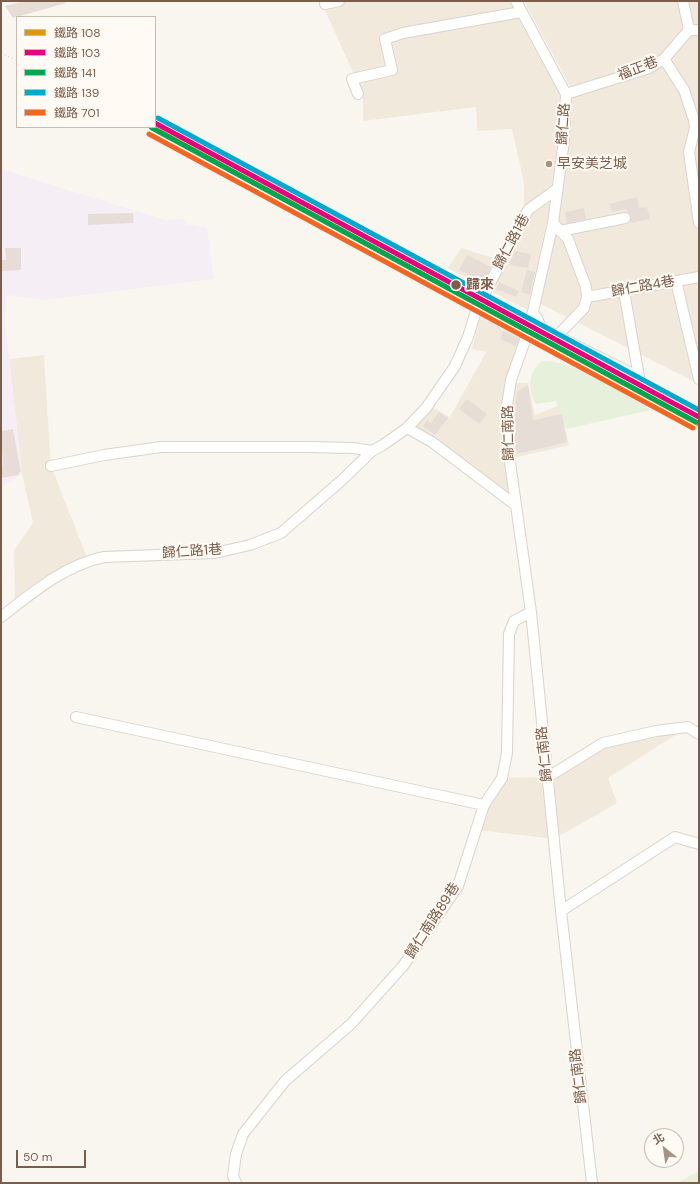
<!DOCTYPE html>
<meta charset="utf-8">
<style>
body{margin:0}
#map{position:relative;width:700px;height:1184px;overflow:hidden;background:#f9f6ef;font-family:"DM Sans","Noto Sans TC",sans-serif}
canvas{display:block}
.frame{position:absolute;inset:0;border:2px solid #7b5d4c;pointer-events:none}
.legend{position:absolute;left:16px;top:16px;width:140px;height:112px;box-sizing:border-box;background:#fffaf3;border:1px solid #cabbb0;margin:0;padding:5px 7px;list-style:none;font-size:12px;color:#7b5d4c}
.legend li{display:flex;align-items:center;gap:8px;height:20px}
.legend b{width:20px;border:1px solid #cabbb0}
.north{position:absolute;left:644px;top:1128px;width:40px;height:40px;box-sizing:border-box;background:#fffaf3;border:1px solid #cabbb0;border-radius:50%;rotate:330deg;font-size:11px;font-weight:700;line-height:16px;text-align:center;color:#7b5d4c}
.north::after{content:'';display:block;margin:auto;width:14px;height:18px;background:#a79385;clip-path:polygon(50% 0,100% 100%,50% 72%,0 100%)}
.scale{position:absolute;left:16px;top:1150px;width:70px;height:18px;box-sizing:border-box;border:2px solid #7b5d4c;border-top:0;padding-left:5px;font-size:12px;line-height:14px;white-space:nowrap;color:#7b5d4c;-webkit-text-stroke:3px #fffaf3;paint-order:stroke}
</style>
<div id="map">
<canvas width="700" height="1184"></canvas>
<div class="frame"></div>
<ul class="legend">
<li><b style="height:5px;background:#de970f"></b>鐵路 108</li>
<li><b style="height:5px;background:#e5007d"></b>鐵路 103</li>
<li><b style="height:5px;background:#00a651"></b>鐵路 141</li>
<li><b style="height:5px;background:#00a9ce"></b>鐵路 139</li>
<li><b style="height:5px;background:#f26522"></b>鐵路 701</li>
</ul>
<div class="north">北</div>
<div class="scale">50 m</div>
</div>
<script>
const ctx = document.querySelector('canvas').getContext('2d');
ctx.lineJoin = 'round';
function fillPath(path, color) { ctx.fillStyle = color; ctx.fill(path, 'evenodd'); }
function stroke(path, color, width, dash) { ctx.strokeStyle = color; ctx.lineWidth = width; ctx.lineCap = dash ? 'butt' : 'round'; ctx.setLineDash(dash || []); ctx.stroke(path); }
function drawText(font, color, halo, rows, align = 'center') {
  ctx.font = font + ' "DM Sans","Noto Sans TC",sans-serif'; ctx.lineWidth = 4; ctx.setLineDash([]); ctx.textBaseline = 'middle'; ctx.strokeStyle = halo; ctx.fillStyle = color; for (const [text, x, y, turn = 0] of rows) {
    ctx.save(); ctx.translate(x, y); ctx.rotate((+turn || 0) * Math.PI / 180); ctx.textAlign = isNaN(turn) ? turn : align; if (halo) ctx.strokeText(text, 0, 0); ctx.fillText(text, 0, 0); ctx.restore();
  }
}
fillPath(new Path2D(`
 M 321,1 L 509,1 L 560,95 L 558,139 L 548,217 L 527,310 L 448,268 L 461,248 L 497,259 L 524,205 L 524,183 L 512,129 L 477,131 L 476,107 L 363,121 L 363,95 Z
 M 524,1 L 699,1 L 699,384 L 539,303 L 560,211 L 570,134 L 572,90 Z
 M 480,317 L 523,339 L 506,383 L 528,383 L 535,415 L 560,405 L 569,445 L 514,458 L 506,459 L 508,492 L 453,451 L 415,426 L 430,406 L 450,417 L 486,352 L 472,349 Z
 M 44,355 L 51,466 L 88,560 L 15,606 L 14,550 L 33,523 L 22,474 L 9,359 Z
 M 688,727 L 608,778 L 617,803 L 554,839 L 477,830 L 502,778 L 548,777 L 603,743 Z`), '#f2e9dd');
fillPath(new Path2D(`
 M 1,169 L 165,220 L 184,219 L 186,224 L 207,228 L 214,279 L 44,300 L 7,295 L 5,320 L 22,474 L 1,487 Z`), '#f6eef5');
fillPath(new Path2D(`
 M 542,361 C 576,360 621,393 651,410 L 566,429 L 556,401 L 535,404 C 529,387 526,375 542,361 Z
 M 699,1171 L 699,1183 L 677,1183 Z`), '#e6f0da');
fillPath(new Path2D(`
 M 25,1 L 65,1 L 66,3 L 13,18 L 5,6 Z
 M 637,197 L 639,208 L 647,207 L 650,219 L 630,223 L 631,216 L 626,209 L 612,212 L 610,204 Z
 M 584,208 L 586,219 L 567,223 L 565,212 Z
 M 133,213 L 134,223 L 88,225 L 88,214 Z
 M 5,248 L 21,248 L 21,270 L 1,271 L 1,260 L 6,260 Z
 M 515,251 L 531,254 L 528,268 L 509,265 Z
 M 467,255 L 491,267 L 483,283 L 459,270 Z
 M 527,270 L 535,272 L 530,295 L 521,292 Z
 M 499,282 L 519,291 L 516,297 L 496,289 Z
 M 503,331 L 519,338 L 516,346 L 500,339 Z
 M 528,385 L 533,420 L 562,414 L 567,442 L 517,454 L 513,440 L 515,439 L 513,424 L 517,392 Z
 M 467,399 L 487,414 L 479,424 L 459,409 Z
 M 439,412 L 448,418 L 435,435 L 423,426 L 427,420 L 431,423 Z
 M 13,429 L 21,472 L 18,473 L 19,475 L 1,478 L 1,466 L 3,465 L 1,431 Z`), '#e6ded6');
const minor = new Path2D(`
 M 516,1 L 566,94 L 564,140 L 553,223 L 529,329 L 511,380 L 506,411 L 507,441 L 531,612 L 561,911 L 592,1183
 M 683,1 L 689,30
 M 325,4 L 339,1
 M 664,59 L 684,90 L 694,120 L 695,128 L 689,152 L 699,223
 M 358,94 L 352,79 L 392,70 L 385,39 L 403,33 L 521,12
 M 566,94 L 649,68 L 664,59 L 689,30 L 699,30
 M 553,223 L 568,239 L 586,287 L 587,297 L 584,308 L 558,335
 M 560,231 L 625,218
 M 676,281 L 699,379
 M 624,291 L 639,377
 M 587,297 L 699,277
 M 533,313 L 537,318 L 541,328 L 639,377
 M 407,428 L 426,408 L 455,366 L 468,337 L 477,308 L 528,210 L 557,189
 M 51,466 L 104,455 L 161,447 L 310,447 L 353,448 L 372,451
 M 1,617 C 32,593 65,565 104,557 L 215,553 L 250,545 L 281,533 L 342,480 L 372,451 L 383,445 L 407,428 L 432,442 L 514,504
 M 76,717 L 484,805
 M 548,777 L 603,743 L 656,731 L 688,727 L 699,734
 M 561,911 L 675,837 L 699,844
 M 236,1183 L 233,1176 L 236,1154 L 243,1134 L 285,1081 L 351,1024 L 403,966 L 458,886 L 484,805 L 502,778 L 507,753 L 509,634 L 514,621 L 531,612`);
stroke(minor, '#d9d3cd', 12);
stroke(new Path2D(`
 M 1,53 L 17,60
 M 155,127 L 472,297
 M 416,275 L 424,263
 M 489,307 L 521,324
 M 501,321 L 506,308
 M 535,340 L 699,432
 M 647,381 L 699,407`), '#dcd6d0', 1.5, [1, 3]);
stroke(minor, '#fefefd', 10);
stroke(new Path2D(`
 M 151,127 L 699,424`), '#de970f', 5);
stroke(new Path2D(`
 M 155,123 L 699,417`), '#e5007d', 5);
stroke(new Path2D(`
 M 152,128 L 696,422`), '#00a651', 5);
stroke(new Path2D(`
 M 158,118 L 699,410`), '#00a9ce', 5);
stroke(new Path2D(`
 M 149,134 L 693,428`), '#f26522', 5);
for (const [x, y, r, color] of [
 [549,164,4,"#a79385"],
 [456,285,5.5,"#7b5d4c"]
]) { const dot = new Path2D(); dot.arc(x, y, r, 0, 2 * Math.PI); ctx.fillStyle = color; ctx.fill(dot); stroke(dot, '#fffaf3', 1.5); }
drawText('14px', '#7b5d4c', '#fffaf3', [
 ["福正巷",638,69,-21],
 ["歸仁路",564,124,-86],
 ["歸仁路1巷",512,242,-62],
 ["歸仁路4巷",643,287,-10],
 ["歸仁南路",509,433,-91],
 ["歸仁路1巷",192,552,-4],
 ["歸仁南路",545,754,-96],
 ["歸仁南路89巷",433,921,-57],
 ["歸仁南路",579,1076,-97]
]);
drawText('14px', '#7b5d4c', '#fffaf3', [
 ["早安美芝城",557,164]
], 'left');
drawText('bold 14px', '#7b5d4c', '#fffaf3', [
 ["歸來",466,285]
], 'left');
</script>
